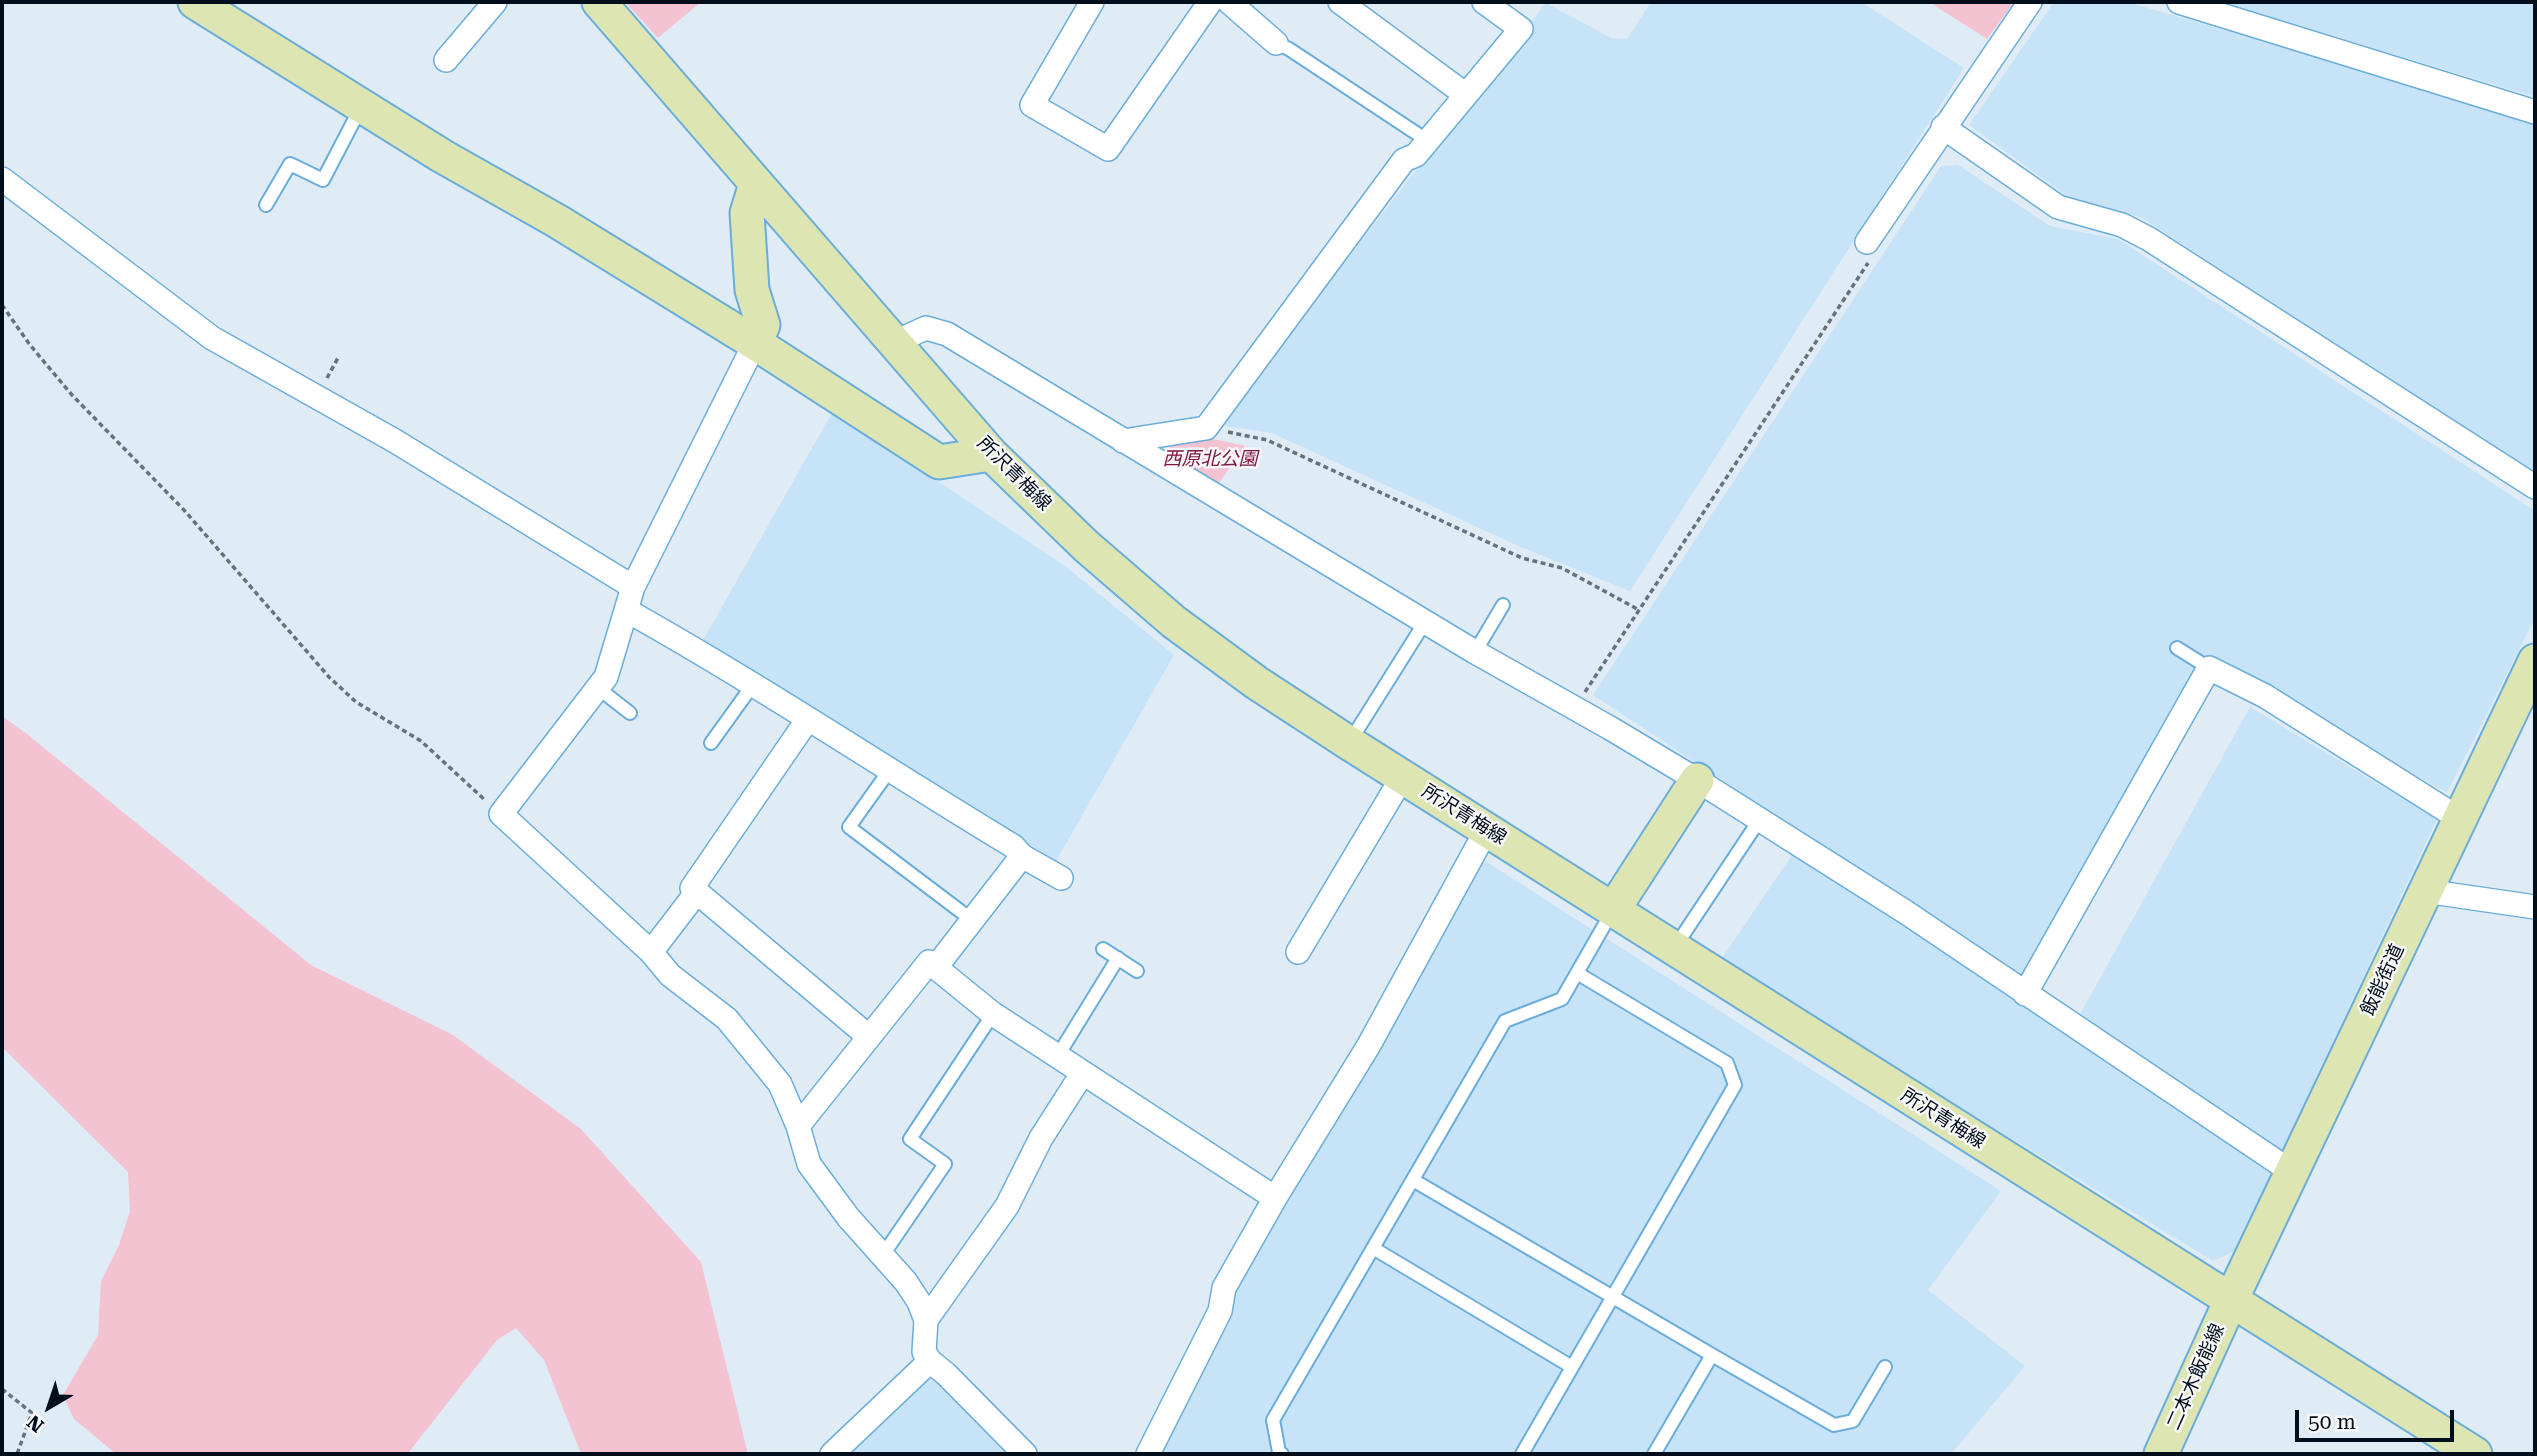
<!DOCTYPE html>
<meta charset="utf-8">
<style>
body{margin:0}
#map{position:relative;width:2537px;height:1456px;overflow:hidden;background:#dfecf6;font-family:"Roboto Serif",serif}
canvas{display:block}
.frame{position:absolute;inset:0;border:4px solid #000d1a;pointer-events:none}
.north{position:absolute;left:14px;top:1372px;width:70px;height:70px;-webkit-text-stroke:5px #f7f7f7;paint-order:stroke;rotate:219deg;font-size:19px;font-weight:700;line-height:28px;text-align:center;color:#000d1a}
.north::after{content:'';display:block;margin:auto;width:24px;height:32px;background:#000d1a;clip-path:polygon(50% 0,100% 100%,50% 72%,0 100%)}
.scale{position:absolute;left:2295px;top:1410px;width:159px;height:32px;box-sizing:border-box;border:4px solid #000d1a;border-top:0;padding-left:9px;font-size:21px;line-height:24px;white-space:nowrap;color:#000d1a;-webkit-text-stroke:5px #f7f7f7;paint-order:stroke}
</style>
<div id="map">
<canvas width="2537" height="1456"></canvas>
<div class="frame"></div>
<div class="north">N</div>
<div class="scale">50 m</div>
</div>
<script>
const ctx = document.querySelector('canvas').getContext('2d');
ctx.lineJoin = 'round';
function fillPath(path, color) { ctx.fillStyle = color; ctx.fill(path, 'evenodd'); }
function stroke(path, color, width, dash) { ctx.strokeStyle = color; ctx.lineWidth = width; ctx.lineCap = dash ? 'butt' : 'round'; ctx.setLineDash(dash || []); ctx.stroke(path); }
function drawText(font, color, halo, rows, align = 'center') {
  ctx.font = font + ' "Roboto Serif","Noto Sans JP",serif'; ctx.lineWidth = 5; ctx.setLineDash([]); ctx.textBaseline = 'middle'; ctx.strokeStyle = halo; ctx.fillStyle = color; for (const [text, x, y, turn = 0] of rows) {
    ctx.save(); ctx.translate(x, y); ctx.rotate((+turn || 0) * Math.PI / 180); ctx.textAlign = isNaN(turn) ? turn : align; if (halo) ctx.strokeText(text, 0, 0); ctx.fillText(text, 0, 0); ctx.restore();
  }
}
fillPath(new Path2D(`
 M 1651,2 L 1861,2 L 1964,68 L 1630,591 L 1523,548 L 1272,433 L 1218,425 L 1546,3 L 1611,38 L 1627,39 Z
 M 2054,2 L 2127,2 L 2535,120 L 2535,473 L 2142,218 L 2071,199 L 1969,125 Z
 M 2221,2 L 2535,2 L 2535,97 Z
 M 1958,165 L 2050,226 L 2118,239 L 2535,511 L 2535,618 L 2447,793 L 2203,655 L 2021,977 L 1593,695 L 1941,166 Z
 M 833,411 L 1065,566 L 1174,655 L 1056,861 L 702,642 Z
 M 2250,707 L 2437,819 L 2235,1251 L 2213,1261 L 1720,961 L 1794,852 L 2068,1036 Z
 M 1482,859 L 2001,1191 L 1928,1290 L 2025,1366 L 1951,1454 L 1158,1454 L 1232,1290 Z
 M 922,1380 L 941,1381 L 1020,1454 L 844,1454 Z`), '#c6e3f8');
fillPath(new Path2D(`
 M 625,2 L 701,2 L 658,38 Z
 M 1929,2 L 2014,2 L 1987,39 Z
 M 1210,438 L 1245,446 L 1216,487 L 1167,458 L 1170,440 Z
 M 2,716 L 27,734 L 311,965 L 453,1035 L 581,1129 L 701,1262 L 748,1454 L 581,1454 L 544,1360 L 516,1328 L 497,1340 L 409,1452 L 404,1454 L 116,1454 L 74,1419 L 63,1395 L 98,1335 L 101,1281 L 119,1245 L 130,1211 L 128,1172 L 2,1047 Z`), '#f4c3d1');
const lane = new Path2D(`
 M 1276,43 L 1289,49 L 1428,141
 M 266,205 L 290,164 L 323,180 L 361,107
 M 2177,648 L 2209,668
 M 1475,652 L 1503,605
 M 598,688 L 630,713
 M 711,743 L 752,686
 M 1349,743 L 1425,622
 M 889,771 L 849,827 L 972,920
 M 1675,947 L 1760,819
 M 1103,949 L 1137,971
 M 1057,1057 L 1118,958
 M 1413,1180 L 1712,1355
 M 1373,1248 L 1572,1367
 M 883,1255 L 945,1164 L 910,1139 L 993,1014
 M 1282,1454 L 1279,1452 L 1273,1420 L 1505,1021 L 1562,999 L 1613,910
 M 1522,1454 L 1735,1085 L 1727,1063 L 1577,973
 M 1654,1454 L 1712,1355 L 1834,1425 L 1853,1421 L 1885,1367`);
const street = new Path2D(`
 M 1092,2 L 1032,105 L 1108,149 L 1210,2
 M 1229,2 L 1276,43
 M 1340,2 L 1466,95
 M 2179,2 L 2535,112
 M 446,60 L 495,2
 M 1943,127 L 2058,207 L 2122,225 L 2149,239 L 2535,487
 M 2,179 L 212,338 L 395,441 L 633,587
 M 1867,242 L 2030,2
 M 895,342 L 926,328 L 947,334 L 1475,652 L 1610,728 L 1697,780 L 1904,911 L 2292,1172
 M 755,343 L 633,587 L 606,677 L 501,814 L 651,952 L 670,975 L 727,1019 L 780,1084 L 798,1126 L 809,1164 L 848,1217 L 906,1282 L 919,1302 L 926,1320
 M 1123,441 L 1206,428 L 1404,160 L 1416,155 L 1521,29 L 1484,2
 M 626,610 C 758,684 884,768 1013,846 L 1022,856 L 1061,878
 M 808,719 L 692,888 L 868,1036
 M 2425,891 L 2535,907
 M 651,952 L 697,892
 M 1298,952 L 1403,776
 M 936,967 L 1022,856
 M 2025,994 L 2209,668 L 2265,696 L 2460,819
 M 798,1126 L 929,962 L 993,1014 L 1275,1198
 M 832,1454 L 930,1361
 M 1025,1454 L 946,1374 L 930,1361 L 924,1352 L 926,1320 L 1007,1206 L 1041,1138 L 1082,1074
 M 1148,1454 L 1220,1311 L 1224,1288 L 1275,1198 L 1369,1045 L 1487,829`);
const secondary = new Path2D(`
 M 195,2 L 442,156 L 557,221 L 755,343 L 939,462 L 991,454
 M 599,2 L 991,454 L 1086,546 L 1174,622 L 1257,683 L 1349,743 L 2475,1454
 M 755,343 L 763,325 L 752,290 L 747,213 L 756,184
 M 1613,910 L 1697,780
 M 2161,1454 L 2231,1300 L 2535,661`);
stroke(lane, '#6badda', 16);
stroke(street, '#6badda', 26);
stroke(secondary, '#6badda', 37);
stroke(new Path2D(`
 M 2,305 L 30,345 L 72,395 L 184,510 L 329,677 L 356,702 L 421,741 L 486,801
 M 327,378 L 339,356
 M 1228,432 L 1267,440 L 1522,558 L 1562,568 L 1639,610
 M 1585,692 L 1868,263
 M 2,1389 L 32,1413 L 17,1454`), '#66737e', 3.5, [5, 3.5]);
stroke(lane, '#fff', 12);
stroke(street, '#fff', 23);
stroke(secondary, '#dde5b3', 33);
drawText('italic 19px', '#811946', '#f7f7f7', [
 ["西原北公園",1210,459]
]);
drawText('19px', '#000d1a', '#f7f7f7', [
 ["所沢青梅線",1014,474,45],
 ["所沢青梅線",1464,815,32],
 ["飯能街道",2383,980,-65],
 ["所沢青梅線",1943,1119,32],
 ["二本木飯能線",2196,1377,-66]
]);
</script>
